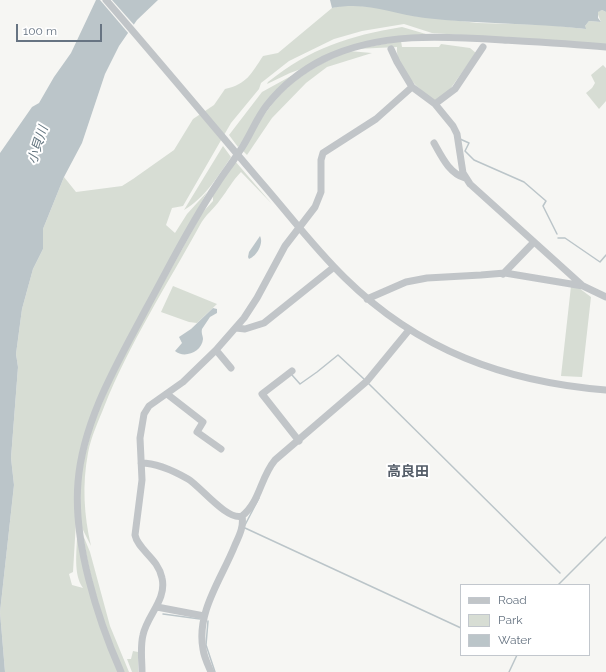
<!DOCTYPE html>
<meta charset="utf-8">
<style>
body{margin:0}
#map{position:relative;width:606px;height:672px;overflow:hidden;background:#f6f6f3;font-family:Raleway,sans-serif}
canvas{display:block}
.legend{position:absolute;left:460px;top:584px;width:130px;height:72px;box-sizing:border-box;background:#fff;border:1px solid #c2c7cd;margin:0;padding:5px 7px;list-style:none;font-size:12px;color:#677482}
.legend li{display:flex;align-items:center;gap:8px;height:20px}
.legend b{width:20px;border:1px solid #c2c7cd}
.scale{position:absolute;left:16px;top:24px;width:86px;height:18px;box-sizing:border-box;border:2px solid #677482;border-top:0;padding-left:5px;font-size:12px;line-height:14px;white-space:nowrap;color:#677482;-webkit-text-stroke:3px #fff;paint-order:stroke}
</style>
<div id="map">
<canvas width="606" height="672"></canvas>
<ul class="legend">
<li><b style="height:5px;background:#c1c5c8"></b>Road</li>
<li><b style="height:11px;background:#d7ddd4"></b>Park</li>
<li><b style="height:11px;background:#bbc5c9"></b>Water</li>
</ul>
<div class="scale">100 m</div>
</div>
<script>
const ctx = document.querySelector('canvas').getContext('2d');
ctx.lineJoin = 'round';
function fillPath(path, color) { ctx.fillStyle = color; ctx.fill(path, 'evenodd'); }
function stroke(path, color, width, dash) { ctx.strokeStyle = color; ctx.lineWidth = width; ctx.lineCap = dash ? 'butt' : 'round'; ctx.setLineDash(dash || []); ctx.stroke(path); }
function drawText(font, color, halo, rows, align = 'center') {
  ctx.font = font + ' Raleway,"Noto Sans JP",sans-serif'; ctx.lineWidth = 4; ctx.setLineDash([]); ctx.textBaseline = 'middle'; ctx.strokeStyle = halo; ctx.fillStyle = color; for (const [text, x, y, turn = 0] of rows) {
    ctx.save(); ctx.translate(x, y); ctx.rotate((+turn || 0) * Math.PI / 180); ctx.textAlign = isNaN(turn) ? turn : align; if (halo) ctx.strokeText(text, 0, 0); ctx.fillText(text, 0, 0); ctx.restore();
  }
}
fillPath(new Path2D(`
 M 345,5 L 376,7 L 415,16 L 478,23 L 550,25 L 585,29 L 585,26 L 589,21 L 601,22 L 597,12 L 602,10 L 606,12 L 606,45 L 432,33 L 404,24 L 362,31 L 334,39 L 289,61 L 261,83 L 259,89 L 231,123 L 183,206 L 172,208 L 166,225 L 175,233 L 187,214 L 207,192 L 125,344 L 80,454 L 73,572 L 69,574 L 72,585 L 83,588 C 73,574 77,552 77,535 L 118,672 L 5,672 L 0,612 L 14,485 L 11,458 L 18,367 L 16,354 L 22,309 L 33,269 L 43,249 L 43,229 L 64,177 L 76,192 L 122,186 L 133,179 L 174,150 L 193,119 L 214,105 L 225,89 C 247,84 251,74 263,56 L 278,53 L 332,8 Z
 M 402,27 L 426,34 L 386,38 L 290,73 L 267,84 L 268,82 C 311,48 348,36 402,27 Z
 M 401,41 L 402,47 L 439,47 L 441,44 L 470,48 L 476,53 L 448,92 L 435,102 C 420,90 395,69 397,47 L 356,49 Z
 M 349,51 L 372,53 L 327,67 L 306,83 L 272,118 L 247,155 L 243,151 C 269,99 295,73 349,51 Z
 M 603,65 L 606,68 L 606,101 L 599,109 L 586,93 L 592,88 L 595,83 L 591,75 Z
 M 291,76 L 293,77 L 238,147 L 229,135 L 262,92 Z
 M 223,146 L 231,157 C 219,175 204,199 184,210 Z
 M 235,161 L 272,204 L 241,172 C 232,181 228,190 220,200 C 214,209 205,215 200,225 C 167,285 129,344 104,407 C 98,422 91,437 88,453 C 82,485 84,515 91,546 L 81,526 L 80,513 L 81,470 L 93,425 L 117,367 L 202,213 L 213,201 L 213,194 Z
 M 173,286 L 217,304 L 197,323 L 189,322 L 161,312 Z
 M 571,286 L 579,288 L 591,297 L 582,377 L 561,376 Z
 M 83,535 L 90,552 L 110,626 L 129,672 L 124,672 C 105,628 90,583 83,535 Z
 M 133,651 L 138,652 L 138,672 L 132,672 L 127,659 L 131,659 Z`), '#d7ddd4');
fillPath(new Path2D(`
 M 96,0 L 158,0 L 137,20 L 119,46 L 105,74 L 82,143 L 64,177 L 43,229 L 43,249 L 33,269 L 22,309 L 16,354 L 18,367 L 11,458 L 14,485 L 0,612 L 5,672 L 0,672 L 0,153 L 32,107 L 39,103 L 54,77 L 71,53 Z
 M 330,0 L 606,0 L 606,12 L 602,10 L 598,12 L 598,18 L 601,22 L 589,21 L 585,26 L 586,29 C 532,23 478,24 425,18 C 390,14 369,1 332,8 Z
 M 260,236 C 264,243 257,256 249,259 L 248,257 L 249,252 Z
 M 213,308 L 217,309 L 217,313 L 210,317 L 202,329 C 201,333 203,336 203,339 C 202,352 184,359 175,351 L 182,343 L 179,337 L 191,329 Z`), '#bbc5c9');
fillPath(new Path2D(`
 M 100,0 L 112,0 L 135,26 L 129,34 Z`), '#f6f6f3');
stroke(new Path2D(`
 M 460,139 L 469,143 L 465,151 L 474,160 L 524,182 L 546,201 L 543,206 L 557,234
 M 558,238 L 565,238 L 600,262 L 606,255
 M 292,375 L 300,384 L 317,372 L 338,355 L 364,379
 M 369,384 L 560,573
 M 245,525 L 259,498
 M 245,528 L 461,628
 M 558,585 L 606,537
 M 163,614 L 200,619
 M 208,621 L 206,645 L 215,672
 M 509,672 L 517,655`), '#bbc5c9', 1.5);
stroke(new Path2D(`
 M 106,0 C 158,60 209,121 260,181 C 288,213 314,248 345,278 C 418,350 505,382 606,390
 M 391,49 L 397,62 L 412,87 L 435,104 L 453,126 L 457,134 L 463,173 L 470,184 L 583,286 L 606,297
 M 435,104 L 455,89 L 483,47
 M 434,143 C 442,157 449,173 465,178
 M 503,274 L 534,242
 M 367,299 L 406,282 L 427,278 L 481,275 L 505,273 L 583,286
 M 236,328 L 245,329 L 264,323 L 334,267
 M 216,350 L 231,368
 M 292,371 L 262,394 L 299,441
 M 167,394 L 203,422 L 197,432 L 221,449
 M 141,463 C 157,463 174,471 188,479 C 200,486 227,521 242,516 C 260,502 260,478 275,460 L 367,381 L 409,330
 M 157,607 L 204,616
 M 121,672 C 97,618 73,541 78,482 C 83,420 118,362 146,309 C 169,267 190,224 217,184 C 224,173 232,163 239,152 C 250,137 255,120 267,105 C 282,86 302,70 324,59 C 379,32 443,36 503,40 C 537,42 572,44 606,47
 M 142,672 C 142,660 140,647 143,635 C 147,615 167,600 162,578 C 158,558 138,550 135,535 L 142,480 L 140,438 L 144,414 L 149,406 L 183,382 L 216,350 L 244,318 L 257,298 L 285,246 L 315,207 L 321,192 L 321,160 L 323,153 L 376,119 L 412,87
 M 211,672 C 208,665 204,657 203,649 C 196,612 222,578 235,545 C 239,536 244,527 242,516`), '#c1c5c8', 7);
drawText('italic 13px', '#63757f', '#fff', [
 ["小貝川",38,145,-72]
]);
drawText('bold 14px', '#545d68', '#fff', [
 ["高良田",408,472]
]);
</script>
